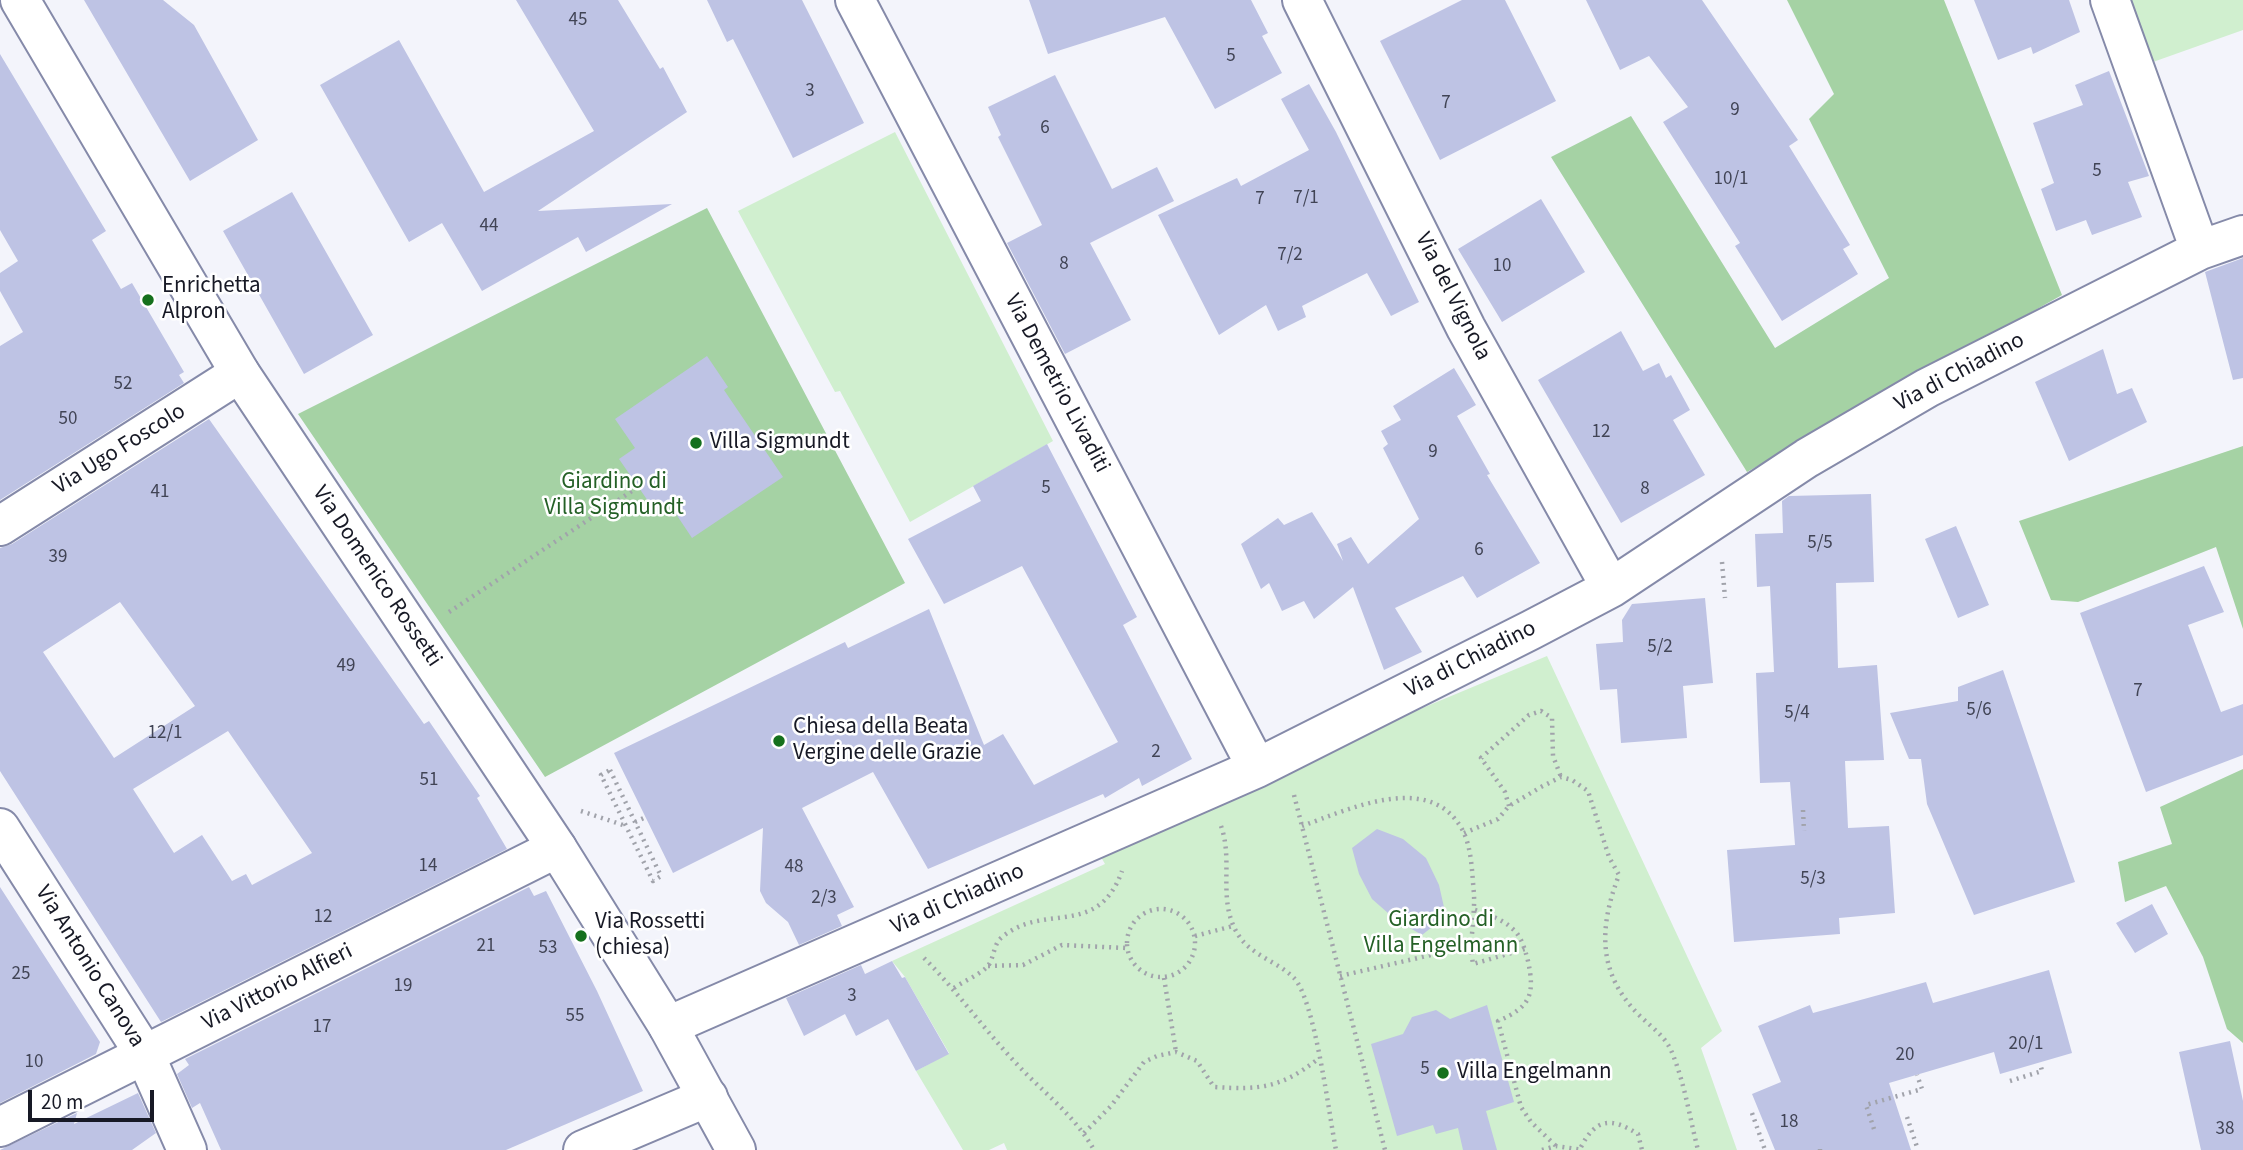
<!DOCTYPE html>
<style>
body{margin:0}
#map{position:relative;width:2243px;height:1150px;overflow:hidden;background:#f3f4fb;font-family:"Source Sans 3",sans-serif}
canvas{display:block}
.scale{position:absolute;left:28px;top:1090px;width:126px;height:32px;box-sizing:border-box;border:4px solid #171925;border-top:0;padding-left:9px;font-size:21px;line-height:24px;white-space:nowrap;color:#171925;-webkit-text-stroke:5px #fff;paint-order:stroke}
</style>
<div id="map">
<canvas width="2243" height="1150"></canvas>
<div class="scale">20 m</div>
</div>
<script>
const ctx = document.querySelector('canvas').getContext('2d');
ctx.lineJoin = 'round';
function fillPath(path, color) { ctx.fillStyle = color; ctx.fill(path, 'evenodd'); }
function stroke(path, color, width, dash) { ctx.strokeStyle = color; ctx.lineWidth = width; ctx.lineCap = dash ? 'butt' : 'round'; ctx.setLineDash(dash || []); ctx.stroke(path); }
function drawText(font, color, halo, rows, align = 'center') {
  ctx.font = font + ' "Source Sans 3",sans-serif'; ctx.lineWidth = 5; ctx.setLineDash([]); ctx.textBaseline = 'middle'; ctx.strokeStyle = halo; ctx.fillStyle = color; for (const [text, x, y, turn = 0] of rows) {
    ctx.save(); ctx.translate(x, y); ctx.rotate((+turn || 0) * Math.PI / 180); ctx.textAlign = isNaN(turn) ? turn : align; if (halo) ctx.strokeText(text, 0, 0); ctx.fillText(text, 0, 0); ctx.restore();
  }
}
fillPath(new Path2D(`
 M 2130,0 L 2243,0 L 2243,30 L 2153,62 Z
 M 895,132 L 1053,441 L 910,522 L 840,391 L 835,392 L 738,211 Z
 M 1547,656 L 1722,1031 L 1701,1048 L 1737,1150 L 1007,1150 L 1004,1143 L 989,1150 L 963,1150 L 916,1071 L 949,1053 L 905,977 L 892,961 L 1105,864 L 1094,845 Z`), '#d0efcf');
fillPath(new Path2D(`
 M 1787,0 L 1944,0 L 2062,295 L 1747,472 L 1551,157 L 1631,116 L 1775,348 L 1889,278 L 1809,119 L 1834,94 Z
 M 707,208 L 905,583 L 545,777 L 298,414 Z
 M 2243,446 L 2243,629 L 2216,547 L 2078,602 L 2051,600 L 2019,521 Z
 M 2243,769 L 2243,1043 L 2227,1029 L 2203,957 L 2166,886 L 2125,902 L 2118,862 L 2172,844 L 2160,807 Z`), '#a5d2a4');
fillPath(new Path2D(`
 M 84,0 L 163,0 L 194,25 L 258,140 L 190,181 Z
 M 516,0 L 618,0 L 660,69 L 663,67 L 687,112 L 538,211 L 672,204 L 586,252 L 578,237 L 482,291 L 442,223 L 409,242 L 320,85 L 399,40 L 484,192 L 594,131 Z
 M 707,0 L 802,0 L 864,123 L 793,158 L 733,39 L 727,42 Z
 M 1029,0 L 1251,0 L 1268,33 L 1262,36 L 1282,73 L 1215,109 L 1165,17 L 1048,54 Z
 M 1462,0 L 1505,0 L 1556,101 L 1440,160 L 1380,41 Z
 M 1586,0 L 1702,0 L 1798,140 L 1789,146 L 1850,245 L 1843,249 L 1858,274 L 1782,321 L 1735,246 L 1740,243 L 1663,122 L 1688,107 L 1649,56 L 1620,70 Z
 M 1974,0 L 2069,0 L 2080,32 L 2033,54 L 2031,47 L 1998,60 Z
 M 0,54 L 106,231 L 92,240 L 121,289 L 132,283 L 184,372 L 179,375 L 184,383 L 0,500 L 0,346 L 23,332 L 0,291 L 0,273 L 18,261 L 0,230 Z
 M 2109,71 L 2149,176 L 2128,182 L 2142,217 L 2092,235 L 2086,220 L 2056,231 L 2041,189 L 2054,183 L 2033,123 L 2083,105 L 2075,85 Z
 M 1055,75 L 1112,189 L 1157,167 L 1174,201 L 1090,243 L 1131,320 L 1065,354 L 1007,243 L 1042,225 L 998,137 L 1001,135 L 988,107 Z
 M 1309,84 L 1336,132 L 1419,302 L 1391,316 L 1367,273 L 1302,306 L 1306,317 L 1278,331 L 1266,305 L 1219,335 L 1158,215 L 1237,178 L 1241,186 L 1309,150 L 1281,99 Z
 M 292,192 L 373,335 L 304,374 L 223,231 Z
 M 1541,199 L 1585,272 L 1502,322 L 1458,249 Z
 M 2243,258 L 2243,378 L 2233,380 L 2205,272 Z
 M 1621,331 L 1643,371 L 1659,363 L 1666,378 L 1671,375 L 1690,410 L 1673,420 L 1705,475 L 1621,523 L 1538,380 Z
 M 2103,349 L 2117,394 L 2132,388 L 2147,422 L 2069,461 L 2035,382 Z
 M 707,356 L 728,387 L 724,390 L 783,477 L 692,538 L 670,505 L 657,514 L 619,459 L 635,448 L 615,419 Z
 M 1454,368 L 1476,405 L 1457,416 L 1490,474 L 1487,475 L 1540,563 L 1477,598 L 1463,576 L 1395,608 L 1422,652 L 1384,670 L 1353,587 L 1314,619 L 1304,601 L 1282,611 L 1269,583 L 1261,589 L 1241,544 L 1278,518 L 1284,525 L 1312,512 L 1343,561 L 1337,544 L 1351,537 L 1368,564 L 1419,519 L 1383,448 L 1388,444 L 1381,431 L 1401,420 L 1393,406 Z
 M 209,419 L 424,724 L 429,721 L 480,796 L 477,798 L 507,849 L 161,1022 L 0,771 L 0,548 L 12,544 ZM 120,602 L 195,706 L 114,758 L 43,652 ZM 228,731 L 312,853 L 252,885 L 246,874 L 232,881 L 202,835 L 174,853 L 133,789 Z
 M 1047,444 L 1137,617 L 1123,625 L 1192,759 L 1142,786 L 1139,778 L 1105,798 L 1103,794 L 928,869 L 873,772 L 802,808 L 854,907 L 837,915 L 842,926 L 799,945 L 788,922 L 766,903 L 760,891 L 763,828 L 673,873 L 614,753 L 845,642 L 848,648 L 929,609 L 984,745 L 1003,734 L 1034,785 L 1118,742 L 1022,566 L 944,604 L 908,539 L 981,501 L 973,486 Z
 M 1871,494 L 1874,582 L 1836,583 L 1838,668 L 1877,665 L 1884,760 L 1845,761 L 1848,828 L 1889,826 L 1895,913 L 1839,918 L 1840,934 L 1734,942 L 1727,850 L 1795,845 L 1790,782 L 1760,783 L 1756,673 L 1774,672 L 1770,586 L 1757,587 L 1755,534 L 1783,533 L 1782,501 L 1789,496 Z
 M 1956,526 L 1989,605 L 1958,618 L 1925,539 Z
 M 2204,566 L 2224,612 L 2188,625 L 2221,712 L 2243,704 L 2243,755 L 2146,792 L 2080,613 Z
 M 1705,598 L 1713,683 L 1683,686 L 1687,738 L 1621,743 L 1617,689 L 1600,690 L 1596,644 L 1623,642 L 1622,620 L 1632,604 Z
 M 2003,670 L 2075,882 L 1974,915 L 1927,804 L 1921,759 L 1909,759 L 1890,713 L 1958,701 L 1958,687 Z
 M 1377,829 L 1403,839 L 1426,858 L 1439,885 L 1446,916 L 1422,935 L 1396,920 L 1372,899 L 1359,874 L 1352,848 Z
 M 0,887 L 100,1042 L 96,1054 L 0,1103 Z
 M 529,887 L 534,896 L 546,891 L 597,991 L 643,1091 L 506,1150 L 221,1150 L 200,1103 L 192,1108 L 177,1074 L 189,1065 L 185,1059 Z
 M 2152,904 L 2168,934 L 2135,953 L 2116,923 Z
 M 892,961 L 902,978 L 905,977 L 949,1054 L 916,1071 L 888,1019 L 856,1036 L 845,1014 L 804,1036 L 786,998 L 861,965 L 865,974 Z
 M 2049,970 L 2072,1053 L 2000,1074 L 1994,1052 L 1889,1083 L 1911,1150 L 1775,1150 L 1752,1094 L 1781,1082 L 1758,1026 L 1810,1005 L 1813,1013 L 1926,982 L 1933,1003 Z
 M 1487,1005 L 1514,1102 L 1486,1111 L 1497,1150 L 1463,1150 L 1458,1128 L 1436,1134 L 1433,1125 L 1397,1136 L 1371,1044 L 1403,1034 L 1412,1017 L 1436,1010 L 1450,1019 Z
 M 2230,1041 L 2243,1101 L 2243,1150 L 2201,1150 L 2179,1052 Z
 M 138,1093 L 156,1133 L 132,1150 L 0,1150 L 77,1113 L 74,1124 Z`), '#bec3e4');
const minor = new Path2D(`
 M 855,0 L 1257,768
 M 1302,0 L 1466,328 L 1611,588
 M 2110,0 L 2200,250
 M 0,526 L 240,373
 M 668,1026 L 1257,768 L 1531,630 L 1611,588 L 1807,458 L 1927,388 L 2200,250 L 2243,235
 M 0,1127 L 557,848
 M 583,1150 L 708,1097`);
const major = new Path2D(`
 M 20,0 L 240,373 L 557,848 L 668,1026 L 736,1150
 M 0,828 L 145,1055 L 187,1150`);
stroke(minor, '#858aa9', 42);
stroke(major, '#858aa9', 42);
stroke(new Path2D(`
 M 1722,562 L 1725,598
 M 449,612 L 638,487
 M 610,770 L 661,876 L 653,881 L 601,775 Z
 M 1294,795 L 1385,1150
 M 1509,806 L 1505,792 L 1481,758 L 1529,715 L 1541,711 L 1552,718 L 1553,756 L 1561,777
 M 1803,810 L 1804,831
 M 581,811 L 626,826
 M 635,822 L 646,817
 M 1221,826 C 1233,859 1219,895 1234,927 C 1246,955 1275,959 1294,978 C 1315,1000 1329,1115 1336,1150
 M 1302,826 C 1350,809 1431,770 1463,831 C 1472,849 1472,874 1474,894 C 1475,918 1469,940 1473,964 L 1525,949
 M 1464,833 L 1498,819 L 1509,806 L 1541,787 L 1561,777 L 1572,780 L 1588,791 L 1609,857 L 1619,875 C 1599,927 1597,973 1639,1015 C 1653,1029 1666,1036 1673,1055 C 1685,1085 1690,1119 1698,1150
 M1127 943a34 34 0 1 1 68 0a34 34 0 1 1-68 0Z
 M 1475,910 C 1490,915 1502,919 1514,930 C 1522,938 1525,950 1528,961 C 1535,994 1531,1007 1498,1021 L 1521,1107 L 1531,1122 L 1556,1146
 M 1195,936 L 1233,926
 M 924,958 C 957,991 983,1028 1014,1061 C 1041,1091 1074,1114 1094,1150
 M 988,966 L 1023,965 L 1062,945 L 1126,948
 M 1340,976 L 1470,946
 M 1164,978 L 1176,1052
 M 954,988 C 964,981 979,975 987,967 C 994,960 993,945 1001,938 C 1044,901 1097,940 1122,871
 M 2010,1081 L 2042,1071 L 2040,1063
 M 1752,1113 L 1765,1150
 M 1907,1117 L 1918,1150
 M 1874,1129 L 1866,1105 L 1922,1089 L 1917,1075
 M 1084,1133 L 1111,1106 L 1144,1062 L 1157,1056 L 1176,1052 L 1197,1061 L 1214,1087 C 1260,1090 1281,1088 1318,1059
 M 1581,1147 C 1596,1118 1611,1117 1638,1134 L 1642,1150
 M 1820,1149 L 1820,1150
 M 1542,1150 L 1556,1146 L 1583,1150`), '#a1a3ab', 4.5, [2, 5]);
stroke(minor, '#fff', 38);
stroke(major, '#fff', 38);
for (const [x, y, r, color] of [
 [148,300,7,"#15701d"],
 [696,443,7,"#15701d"],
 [779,741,7,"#15701d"],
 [581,936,7,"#15701d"],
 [1443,1073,7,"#15701d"]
]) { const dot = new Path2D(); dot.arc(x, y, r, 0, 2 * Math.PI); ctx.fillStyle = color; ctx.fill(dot); stroke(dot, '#fff', 2.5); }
drawText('19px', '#414455', null, [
 ["45",578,21],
 ["5",1231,57],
 ["3",810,92],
 ["7",1446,104],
 ["9",1735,111],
 ["6",1045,129],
 ["5",2097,172],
 ["10/1",1731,180],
 ["7/1",1306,199],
 ["7",1260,200],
 ["44",489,227],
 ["7/2",1290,256],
 ["8",1064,265],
 ["10",1502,267],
 ["52",123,385],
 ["50",68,420],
 ["12",1601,433],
 ["9",1433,453],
 ["5",1046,489],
 ["8",1645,490],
 ["41",160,493],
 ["5/5",1820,544],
 ["6",1479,551],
 ["39",58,558],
 ["5/2",1660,648],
 ["49",346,667],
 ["7",2138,692],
 ["5/6",1979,711],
 ["5/4",1797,714],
 ["12/1",165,734],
 ["2",1156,753],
 ["51",429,781],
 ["14",428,867],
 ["48",794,868],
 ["5/3",1813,880],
 ["2/3",824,899],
 ["12",323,918],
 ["21",486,947],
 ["53",548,949],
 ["25",21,975],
 ["19",403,987],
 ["3",852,997],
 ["55",575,1017],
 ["17",322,1028],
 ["20/1",2026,1045],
 ["20",1905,1056],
 ["10",34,1063],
 ["5",1425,1070],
 ["18",1789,1123],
 ["38",2225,1130]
]);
drawText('23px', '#171925', '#fff', [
 ["Enrichetta",162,287],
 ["Alpron",162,313],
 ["Villa Sigmundt",710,443],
 ["Chiesa della Beata",793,728],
 ["Vergine delle Grazie",793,754],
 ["Via Rossetti",595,923],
 ["(chiesa)",595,949],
 ["Villa Engelmann",1457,1073]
], 'left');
drawText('23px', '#171925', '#fff', [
 ["Via del Vignola",1452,297,63],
 ["Via di Chiadino",1960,373,-28],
 ["Via Demetrio Livaditi",1056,384,62],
 ["Via Ugo Foscolo",120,450,-32],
 ["Via Domenico Rossetti",376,577,56],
 ["Via di Chiadino",1471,660,-27],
 ["Via di Chiadino",958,900,-24],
 ["Via Antonio Canova",89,967,58],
 ["Via Vittorio Alfieri",278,988,-27]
]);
drawText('23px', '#246026', '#fff', [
 ["Giardino di",614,483],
 ["Villa Sigmundt",614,509],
 ["Giardino di",1441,921],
 ["Villa Engelmann",1441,947]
]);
</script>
